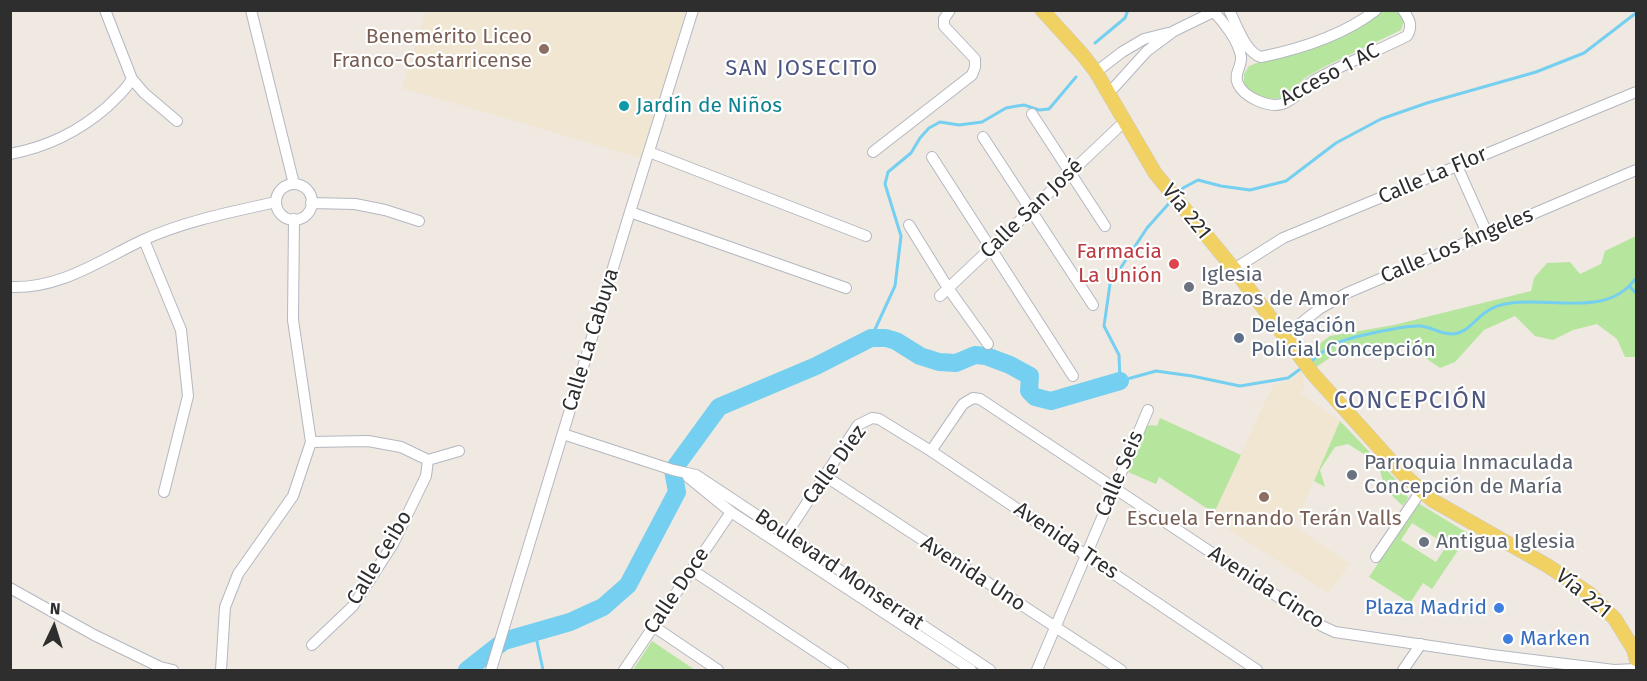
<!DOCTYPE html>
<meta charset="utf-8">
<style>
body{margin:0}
#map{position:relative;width:1647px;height:681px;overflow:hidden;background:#efe9e1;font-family:"Fira Sans",sans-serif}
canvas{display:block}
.frame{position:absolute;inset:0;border:12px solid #2e2e2e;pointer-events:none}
.north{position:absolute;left:24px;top:597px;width:60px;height:60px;-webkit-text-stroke:4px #fff;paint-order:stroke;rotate:4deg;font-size:16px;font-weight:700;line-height:24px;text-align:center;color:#2e2e2e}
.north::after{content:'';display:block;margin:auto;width:21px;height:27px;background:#2e2e2e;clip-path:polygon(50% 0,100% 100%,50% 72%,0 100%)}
</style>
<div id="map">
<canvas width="1647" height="681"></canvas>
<div class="frame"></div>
<div class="north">N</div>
</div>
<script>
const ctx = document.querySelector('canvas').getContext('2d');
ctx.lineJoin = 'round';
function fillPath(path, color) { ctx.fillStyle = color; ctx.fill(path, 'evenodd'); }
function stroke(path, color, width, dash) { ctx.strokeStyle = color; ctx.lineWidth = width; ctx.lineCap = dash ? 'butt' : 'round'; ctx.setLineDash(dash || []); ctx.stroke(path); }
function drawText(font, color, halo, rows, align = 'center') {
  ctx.font = font + ' "Fira Sans",sans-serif'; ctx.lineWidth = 4.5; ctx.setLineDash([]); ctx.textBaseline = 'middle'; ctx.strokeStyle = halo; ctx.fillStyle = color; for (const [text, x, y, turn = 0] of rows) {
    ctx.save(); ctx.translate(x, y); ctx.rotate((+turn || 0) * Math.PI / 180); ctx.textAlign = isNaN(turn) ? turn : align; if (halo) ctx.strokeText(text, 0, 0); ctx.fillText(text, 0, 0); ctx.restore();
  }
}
fillPath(new Path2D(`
 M 426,11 L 686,11 L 641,158 L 402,88 Z
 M 1302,370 L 1304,386 L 1301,394 L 1340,421 L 1294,526 L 1350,564 L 1328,593 L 1211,518 L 1273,385 L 1291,380 Z`), '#f0e6d1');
fillPath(new Path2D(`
 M 1382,11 L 1399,11 L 1404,21 L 1401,30 L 1326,66 L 1306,77 L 1283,98 C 1267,100 1253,98 1244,83 L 1244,74 L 1249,66 L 1367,22 Z
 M 1636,236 L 1636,357 L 1625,357 L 1617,339 L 1597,324 L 1573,330 L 1553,340 L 1535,336 L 1515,316 L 1484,330 L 1455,362 L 1440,368 L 1407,345 L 1338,352 L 1315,368 L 1305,355 L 1330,336 L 1394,325 L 1531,291 L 1534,278 L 1547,263 L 1570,262 L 1580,274 L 1601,264 L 1605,251 Z
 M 1160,418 L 1241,455 L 1214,513 L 1159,477 L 1156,484 L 1128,472 L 1147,426 L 1151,425 L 1157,426 Z
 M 1340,421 L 1403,487 L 1408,498 L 1403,506 L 1385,489 L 1378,463 L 1348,444 L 1335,447 L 1320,470 L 1325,487 L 1314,481 Z
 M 1418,503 L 1469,534 L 1432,589 L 1423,583 L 1410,603 L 1369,577 ZM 1412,523 L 1447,545 L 1436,562 L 1401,540 Z
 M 652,641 L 695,670 L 633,670 Z`), '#b6e59e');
stroke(new Path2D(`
 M 1095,43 L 1125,18 L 1128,10
 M 1178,193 L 1183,188 L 1198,180 L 1221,186 L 1250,190 L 1286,181 L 1336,143 L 1381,119 L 1427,103 L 1536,72 L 1584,53 L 1636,13
 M 1172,200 L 1147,228 L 1110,284 L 1104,326 L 1119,355 L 1120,381 L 1156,371 L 1192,376 L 1240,386 L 1288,378 L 1303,367
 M 1630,287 L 1636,293
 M 871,338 L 895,286 L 901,236 L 885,184 L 888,172 L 911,153 L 920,138 L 929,128 L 940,122 L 959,125 L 982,122 L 1006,108 L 1017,106 L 1024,105 L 1039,110 L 1049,109 L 1076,77
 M 1309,363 C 1317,356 1326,349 1335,344 C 1349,337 1405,325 1421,326 C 1431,327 1441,334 1452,334 C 1468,333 1474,320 1486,312 C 1494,306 1502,304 1511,303 C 1553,297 1608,318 1636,278
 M 535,632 L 543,670`), '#75cff0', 3);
stroke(new Path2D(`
 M 467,670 L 504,641 L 570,622 L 603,607 L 628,585 L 677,492 L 673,470 L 719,407 L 816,366 L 871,338 L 886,338 L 896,341 L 920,356 L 939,362 L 956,363 L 975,355 L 986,356 L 1010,365 L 1030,376 L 1029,391 L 1035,397 L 1051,401 L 1120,381`), '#75cff0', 18);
const minor = new Path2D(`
 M 105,10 L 132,79 L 144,93 L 177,121
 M 251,10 L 294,184
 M 1212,10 C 1223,21 1239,41 1241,57 C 1242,67 1233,74 1238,84 C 1244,97 1268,108 1282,104 C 1295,100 1303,87 1315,80 C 1345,63 1377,51 1407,36 C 1413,26 1410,20 1403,10
 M 1229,10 C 1237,25 1245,52 1261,57 C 1300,49 1344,35 1376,10
 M 1096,72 L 1122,52 L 1144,39 L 1168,33
 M 1109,93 L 1147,51 L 1174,31 L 1217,10
 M 1032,114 L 1105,226
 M 983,137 L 1093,305
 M 649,152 L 866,236
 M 873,152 L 972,75 L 975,67 L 975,59 L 944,26 L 944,19 L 950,10
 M 10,154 C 48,147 78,132 107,107 C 116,98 125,91 132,79
 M 932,157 L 1073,376
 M 1457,166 L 1487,233
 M276 202a18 18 0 1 1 36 0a18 18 0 1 1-36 0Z
 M 311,203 L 355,204 L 385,210 L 419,221
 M 630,212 L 846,288
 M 909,225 L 948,288 L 988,344
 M 144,240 L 181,330 L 188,396 L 164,492
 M 1234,269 L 1283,238 L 1636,92
 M 10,287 C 61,289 100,260 143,240 C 185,221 231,212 276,202
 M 940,296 L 1125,121
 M 1286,335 L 1319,309 L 1347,293 L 1636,170
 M 563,434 L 673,470 L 696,475 L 990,670
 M 311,442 L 368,441 L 401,447 L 428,460 L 459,451
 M 931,451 L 963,404 L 973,398 L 980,399 L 1322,626 L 1335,632 L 1492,655 L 1614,670 L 1636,669
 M 825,476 L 1121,670
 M 688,477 L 731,512 L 971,670
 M 780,544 L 858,425 L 872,418 L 879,419 L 931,451 L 1257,670
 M 1376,557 L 1421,491
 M 692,570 L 843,670
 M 10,588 L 94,635 L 160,667 L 173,670
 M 653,626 L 718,670
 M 312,645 L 353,606 L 393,544 L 426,476 L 428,460
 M 221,670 L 225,607 L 238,574 L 293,496 L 311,442 L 293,320 L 294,219
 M 491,670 L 630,212 L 693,10
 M 624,670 L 731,512
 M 1037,670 L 1148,410
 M 1403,670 L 1421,644`);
const major = new Path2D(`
 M 1042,10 L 1082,54 L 1096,72 L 1155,173 L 1234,269 L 1313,374 L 1401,472 L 1432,500 L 1548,566 L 1590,594 L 1615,619 L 1634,650 L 1636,659`);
stroke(minor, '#b4b7c1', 12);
stroke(major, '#c9c9c9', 15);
stroke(minor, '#fff', 10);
stroke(major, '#f2d163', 14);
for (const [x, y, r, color] of [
 [544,49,6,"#8d6e63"],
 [624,106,6,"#0f9aa8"],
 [1174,264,6,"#e0444e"],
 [1189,287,6,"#6b7280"],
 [1239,338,6,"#5c6f8a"],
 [1352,475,6,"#6b7280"],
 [1264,497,6,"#8d6e63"],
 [1424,542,6,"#6b7280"],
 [1499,608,6,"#3f7fe0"],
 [1508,639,6,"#3f7fe0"]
]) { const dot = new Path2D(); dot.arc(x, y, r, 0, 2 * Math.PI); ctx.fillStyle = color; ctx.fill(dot); stroke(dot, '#fff', 2); }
drawText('21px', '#785e54', '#fff', [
 ["Benemérito Liceo",532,37],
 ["Franco-Costarricense",532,61],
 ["Escuela Fernando Terán Valls",1264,519,"center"]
], 'right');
drawText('21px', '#2e2e2e', '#fff', [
 ["Acceso 1 AC",1330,75,-28],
 ["Calle La Flor",1433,176,-23],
 ["Calle San José",1032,209,-44],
 ["Vía 221",1186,212,51],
 ["Calle Los Ángeles",1457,246,-23],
 ["Calle La Cabuya",591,340,-73],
 ["Calle Diez",835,465,-54],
 ["Calle Seis",1120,474,-67],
 ["Avenida Tres",1066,541,34],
 ["Calle Ceibo",380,558,-59],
 ["Boulevard Monserrat",839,570,34],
 ["Avenida Uno",973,574,33],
 ["Avenida Cinco",1266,588,33],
 ["Calle Doce",677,591,-56],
 ["Vía 221",1583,594,39]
]);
drawText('21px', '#0d838f', '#fff', [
 ["Jardín de Niños",636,106]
], 'left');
drawText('21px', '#be3a42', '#fff', [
 ["Farmacia",1162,252],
 ["La Unión",1162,276]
], 'right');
drawText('21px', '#5b616d', '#fff', [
 ["Iglesia",1201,275],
 ["Brazos de Amor",1201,299],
 ["Parroquia Inmaculada",1364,463],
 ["Concepción de María",1364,487],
 ["Antigua Iglesia",1436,542]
], 'left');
drawText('21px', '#4e5e75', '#fff', [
 ["Delegación",1251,326],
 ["Policial Concepción",1251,350]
], 'left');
drawText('21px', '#366cbe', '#fff', [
 ["Plaza Madrid",1487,608],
 ["Marken",1520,639,"left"]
], 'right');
ctx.letterSpacing = '1.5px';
drawText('22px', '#4d5680', '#fff', [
 ["SAN JOSECITO",802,69]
]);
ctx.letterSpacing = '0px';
ctx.letterSpacing = '1.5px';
drawText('24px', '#4d5680', '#fff', [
 ["CONCEPCIÓN",1411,401]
]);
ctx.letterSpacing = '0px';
</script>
